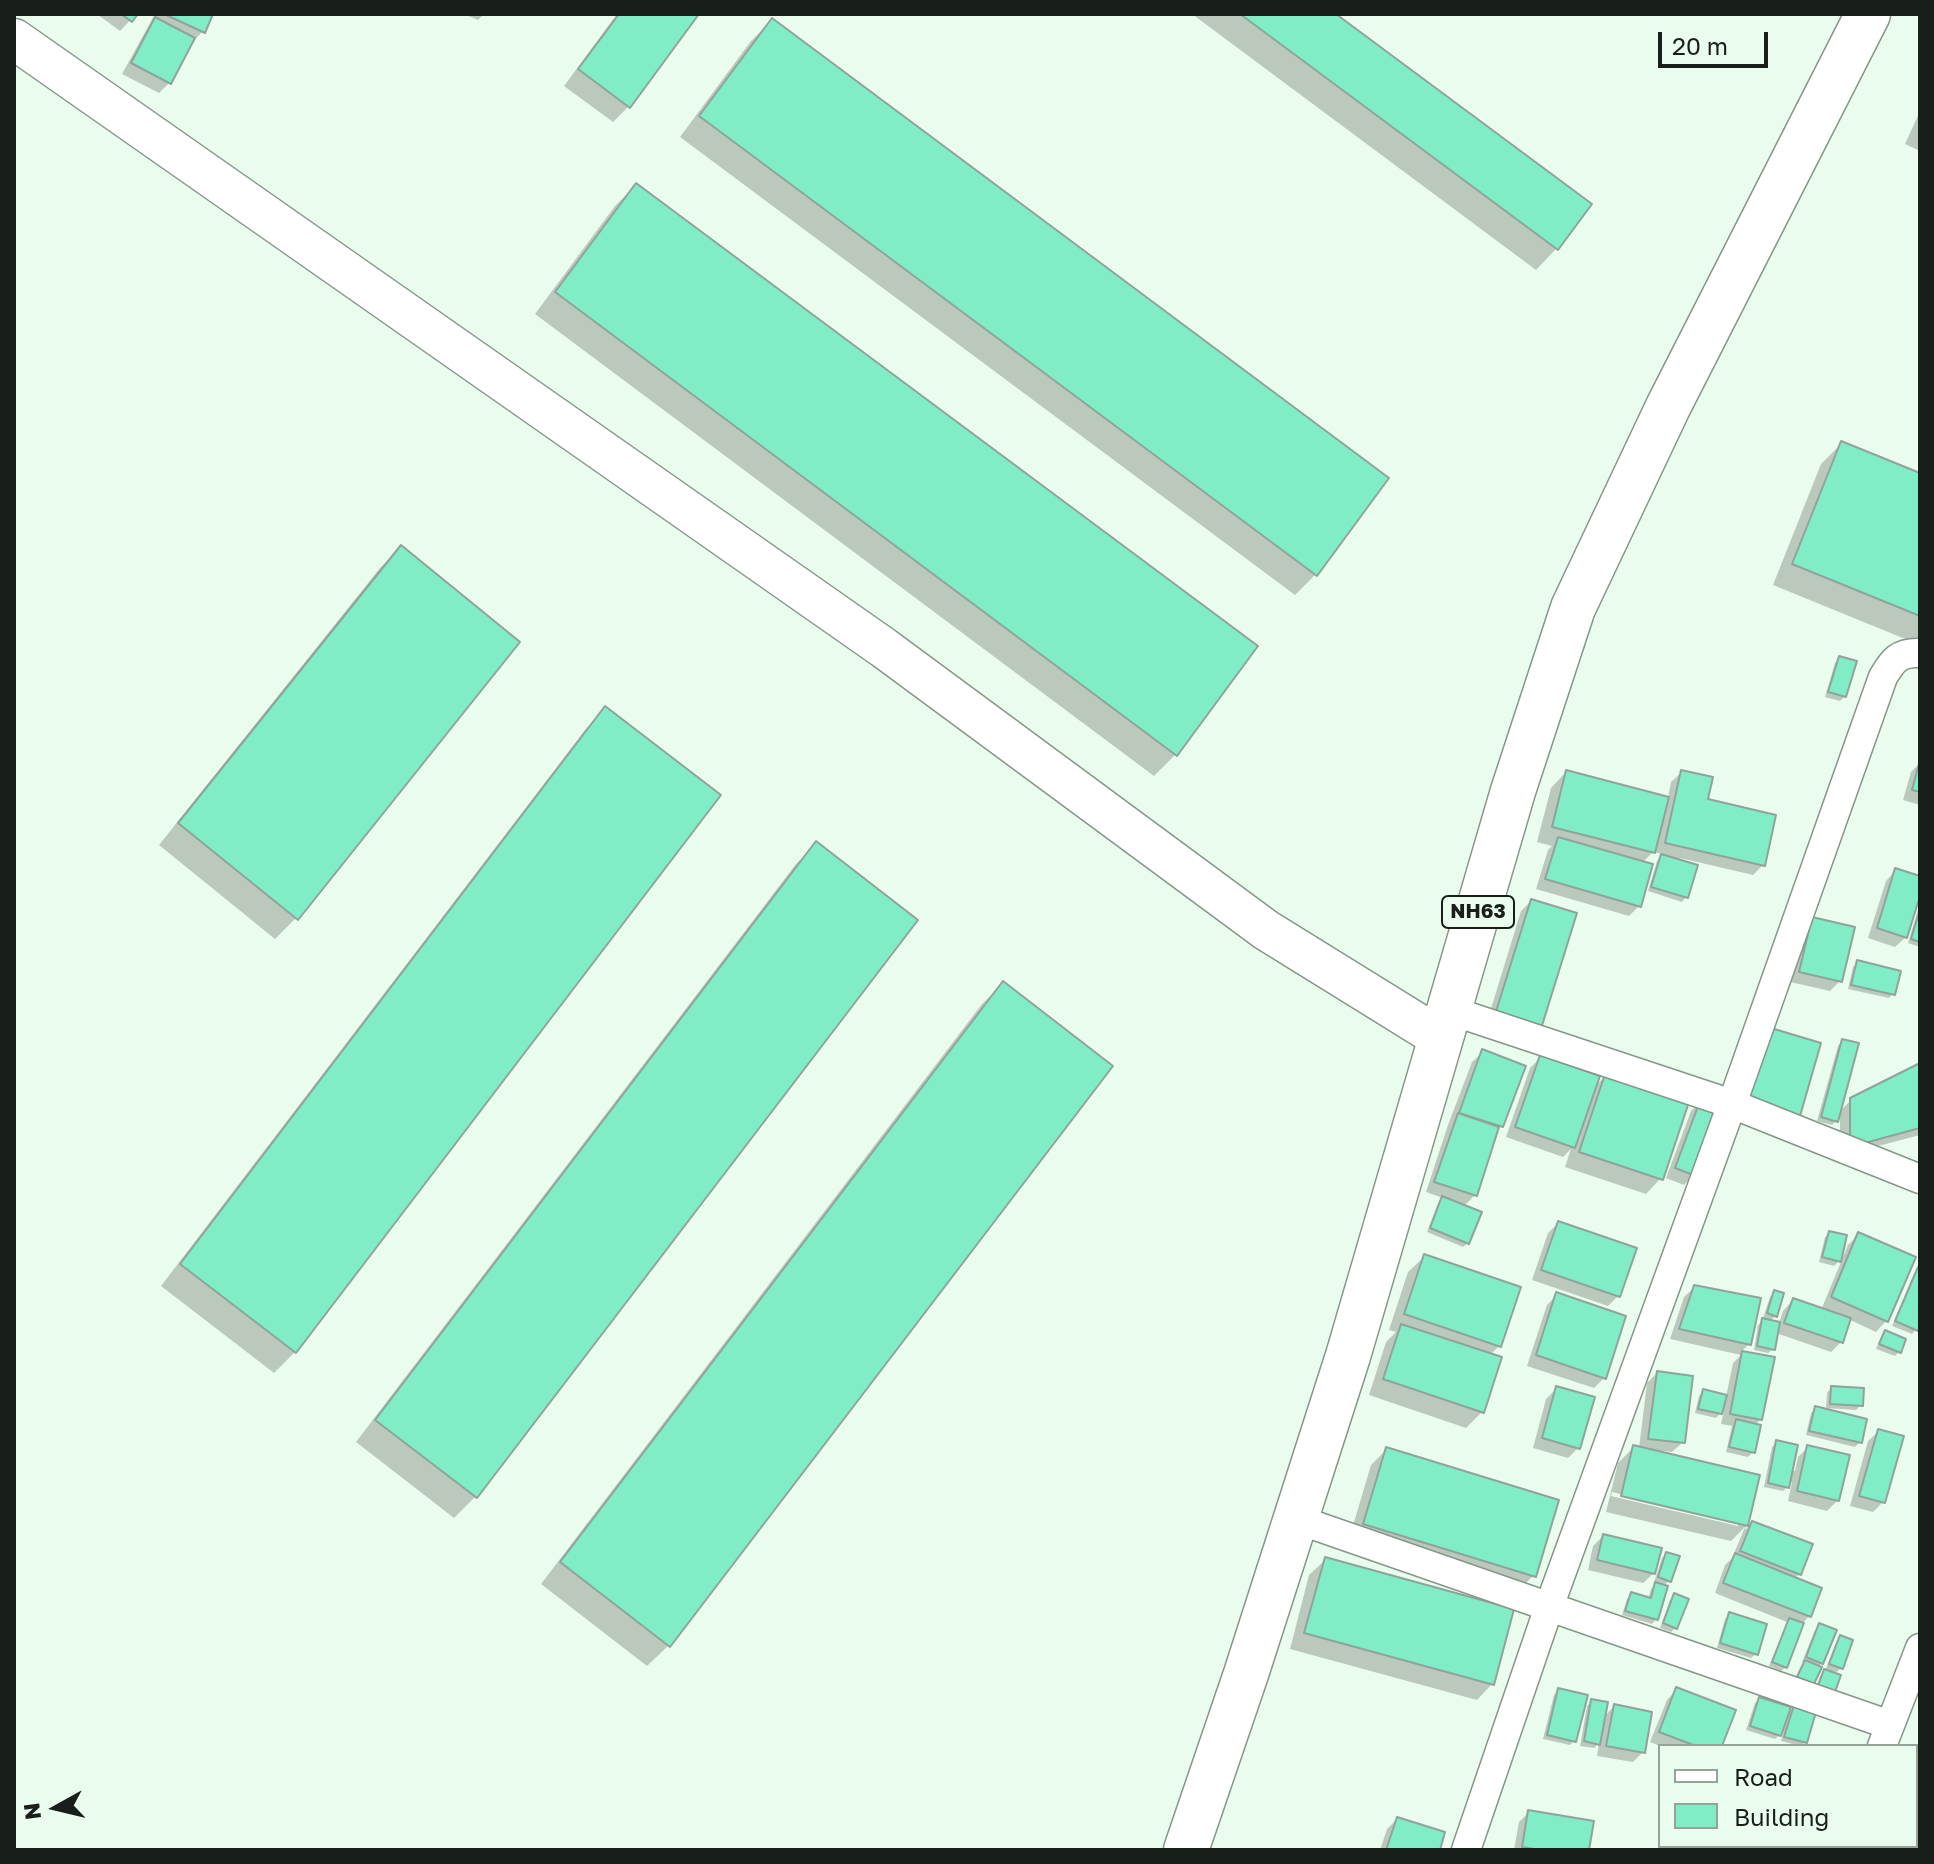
<!DOCTYPE html>
<style>
body{margin:0}
#map{position:relative;width:1934px;height:1864px;overflow:hidden;background:#eafced;font-family:"Golos Text",sans-serif}
canvas{display:block}
.frame{position:absolute;inset:0;border:16px solid #181e19;pointer-events:none}
.legend{position:absolute;left:1658px;top:1744px;width:260px;height:104px;box-sizing:border-box;background:#eafced;border:2px solid #96a398;margin:0;padding:10px 14px;list-style:none;font-size:24px;color:#181e19}
.legend li{display:flex;align-items:center;gap:16px;height:40px}
.legend b{width:40px;border:2px solid #96a398}
.north{position:absolute;left:16px;top:1768px;width:80px;height:80px;-webkit-text-stroke:6px #eafced;paint-order:stroke;rotate:262deg;font-size:22px;font-weight:700;line-height:32px;text-align:center;color:#181e19}
.north::after{content:'';display:block;margin:auto;width:28px;height:36px;background:#181e19;clip-path:polygon(50% 0,100% 100%,50% 72%,0 100%)}
.scale{position:absolute;left:1658px;top:32px;width:110px;height:36px;box-sizing:border-box;border:4px solid #181e19;border-top:0;padding-left:10px;font-size:24px;line-height:28px;white-space:nowrap;color:#181e19;-webkit-text-stroke:6px #eafced;paint-order:stroke}
</style>
<div id="map">
<canvas width="1934" height="1864"></canvas>
<div class="frame"></div>
<ul class="legend">
<li><b style="height:10px;background:#fff"></b>Road</li>
<li><b style="height:22px;background:#80edc7"></b>Building</li>
</ul>
<div class="north">N</div>
<div class="scale">20 m</div>
</div>
<script>
const ctx = document.querySelector('canvas').getContext('2d');
ctx.lineJoin = 'round';
function fillPath(path, color) { ctx.fillStyle = color; ctx.fill(path, 'evenodd'); }
function stroke(path, color, width, dash) { ctx.strokeStyle = color; ctx.lineWidth = width; ctx.lineCap = dash ? 'butt' : 'round'; ctx.setLineDash(dash || []); ctx.stroke(path); }
function drawText(font, color, halo, rows, align = 'center') {
  ctx.font = font + ' "Golos Text",sans-serif'; ctx.lineWidth = 6; ctx.setLineDash([]); ctx.textBaseline = 'middle'; ctx.strokeStyle = halo; ctx.fillStyle = color; for (const [text, x, y, turn = 0] of rows) {
    ctx.save(); ctx.translate(x, y); ctx.rotate((+turn || 0) * Math.PI / 180); ctx.textAlign = isNaN(turn) ? turn : align; if (halo) ctx.strokeText(text, 0, 0); ctx.fillText(text, 0, 0); ctx.restore();
  }
}
fillPath(new Path2D(`
 M 97,14 L 136,14 L 120,31 Z
 M 155,14 L 211,14 L 203,31 L 188,47 L 169,83 L 159,93 L 122,74 Z
 M 464,14 L 484,14 L 478,20 Z
 M 617,14 L 697,14 L 628,107 L 613,122 L 564,86 Z
 M 1192,14 L 1333,14 L 1589,205 L 1556,249 L 1536,270 Z
 M 772,20 L 1316,574 L 1295,595 L 680,137 L 751,41 Z
 M 1920,111 L 1920,151 L 1905,144 Z
 M 636,185 L 1255,646 L 1175,755 L 1154,776 L 535,314 L 615,206 Z
 M 1842,443 L 1920,475 L 1920,645 L 1773,585 L 1821,464 Z
 M 401,548 L 296,918 L 275,939 L 159,845 L 380,568 Z
 M 1839,658 L 1845,696 L 1840,701 L 1825,697 L 1835,663 Z
 M 606,709 L 718,796 L 295,1352 L 274,1373 L 161,1286 L 585,730 Z
 M 1920,763 L 1920,805 L 1903,800 L 1911,772 Z
 M 1566,772 L 1668,798 L 1671,782 L 1682,772 L 1763,865 L 1753,875 L 1680,858 L 1686,897 L 1682,902 L 1648,891 L 1657,861 L 1663,854 L 1653,852 L 1642,863 L 1639,906 L 1629,916 L 1536,889 L 1548,850 L 1552,846 L 1537,842 L 1551,788 Z
 M 816,844 L 915,920 L 475,1497 L 454,1518 L 356,1442 L 796,864 Z
 M 1896,870 L 1920,878 L 1920,902 L 1917,901 L 1906,937 L 1895,947 L 1868,938 L 1886,881 Z
 M 1531,901 L 1574,914 L 1485,1028 L 1521,911 Z
 M 1920,903 L 1920,947 L 1908,943 Z
 M 1812,919 L 1840,981 L 1830,991 L 1790,982 L 1802,929 Z
 M 1857,962 L 1893,994 L 1889,998 L 1848,989 L 1853,967 Z
 M 1003,984 L 1110,1066 L 668,1646 L 647,1666 L 541,1584 L 982,1004 Z
 M 1842,1041 L 1836,1121 L 1832,1125 L 1817,1121 L 1838,1046 Z
 M 1483,1052 L 1501,1126 L 1495,1132 L 1475,1195 L 1463,1207 L 1468,1243 L 1463,1247 L 1427,1232 L 1438,1203 L 1443,1198 L 1426,1192 L 1448,1125 L 1472,1062 Z
 M 1540,1058 L 1594,1088 L 1605,1076 L 1661,1178 L 1646,1194 L 1565,1167 L 1571,1149 L 1563,1157 L 1506,1137 L 1530,1068 Z
 M 1920,1065 L 1920,1135 L 1840,1156 L 1840,1111 L 1851,1100 Z
 M 1701,1101 L 1694,1174 L 1684,1185 L 1666,1178 L 1691,1111 Z
 M 1558,1223 L 1618,1296 L 1608,1306 L 1532,1280 L 1548,1233 Z
 M 1829,1233 L 1839,1261 L 1834,1266 L 1819,1262 L 1825,1237 Z
 M 1858,1235 L 1913,1258 L 1886,1321 L 1876,1332 L 1848,1319 L 1841,1342 L 1831,1352 L 1776,1333 L 1773,1349 L 1768,1353 L 1754,1350 L 1758,1325 L 1765,1318 L 1763,1318 L 1770,1297 L 1775,1292 L 1775,1316 L 1769,1322 L 1779,1323 L 1783,1311 L 1793,1300 L 1821,1310 L 1848,1245 Z
 M 1424,1257 L 1499,1346 L 1490,1355 L 1482,1412 L 1466,1428 L 1369,1395 L 1386,1342 L 1396,1332 L 1389,1330 L 1408,1272 Z
 M 1918,1269 L 1920,1270 L 1920,1321 L 1916,1329 L 1912,1334 L 1892,1326 L 1914,1274 Z
 M 1695,1287 L 1749,1344 L 1741,1352 L 1772,1358 L 1761,1419 L 1754,1426 L 1753,1452 L 1748,1457 L 1726,1452 L 1732,1426 L 1721,1424 L 1724,1410 L 1716,1418 L 1695,1413 L 1699,1396 L 1704,1391 L 1726,1397 L 1733,1363 L 1741,1355 L 1670,1339 L 1684,1297 Z
 M 1557,1295 L 1604,1378 L 1594,1388 L 1527,1366 L 1547,1305 Z
 M 1886,1332 L 1899,1352 L 1895,1356 L 1876,1349 L 1881,1337 Z
 M 1657,1373 L 1683,1442 L 1672,1452 L 1663,1451 L 1663,1454 L 1757,1476 L 1745,1530 L 1752,1523 L 1800,1573 L 1794,1579 L 1819,1589 L 1809,1616 L 1802,1624 L 1786,1667 L 1781,1671 L 1769,1666 L 1787,1622 L 1715,1593 L 1725,1565 L 1732,1558 L 1745,1527 L 1731,1541 L 1606,1512 L 1618,1463 L 1634,1447 L 1639,1448 L 1647,1383 ZM 1612,1492 L 1738,1522 L 1738,1526 L 1611,1496 Z
 M 1557,1388 L 1578,1448 L 1568,1458 L 1533,1448 L 1546,1399 Z
 M 1831,1388 L 1861,1405 L 1856,1410 L 1826,1408 L 1827,1393 Z
 M 1816,1409 L 1860,1442 L 1855,1447 L 1806,1435 L 1811,1413 Z
 M 1879,1431 L 1883,1502 L 1873,1512 L 1850,1506 L 1868,1441 Z
 M 1777,1442 L 1791,1470 L 1795,1471 L 1798,1457 L 1808,1447 L 1838,1500 L 1827,1511 L 1788,1501 L 1792,1482 L 1783,1491 L 1764,1487 L 1772,1447 Z
 M 1387,1449 L 1534,1575 L 1518,1591 L 1349,1539 L 1371,1465 Z
 M 1603,1536 L 1654,1573 L 1643,1583 L 1588,1570 L 1593,1546 Z
 M 1667,1554 L 1669,1581 L 1663,1586 L 1656,1619 L 1652,1624 L 1622,1615 L 1627,1599 L 1631,1594 L 1648,1599 L 1651,1589 L 1658,1583 L 1654,1582 L 1662,1558 Z
 M 1325,1560 L 1492,1684 L 1477,1700 L 1290,1649 L 1309,1575 Z
 M 1675,1595 L 1676,1627 L 1671,1632 L 1660,1628 L 1670,1600 Z
 M 1730,1615 L 1756,1654 L 1751,1658 L 1717,1648 L 1725,1619 Z
 M 1819,1625 L 1822,1663 L 1817,1667 L 1813,1683 L 1808,1688 L 1794,1681 L 1801,1666 L 1805,1663 L 1802,1662 L 1815,1630 Z
 M 1840,1638 L 1841,1668 L 1815,1691 L 1820,1676 L 1825,1671 L 1836,1642 Z
 M 1677,1689 L 1720,1746 L 1660,1746 L 1650,1742 L 1667,1700 Z
 M 1558,1690 L 1574,1741 L 1570,1745 L 1543,1739 L 1554,1695 Z
 M 1760,1699 L 1792,1710 L 1794,1707 L 1805,1742 L 1801,1746 L 1781,1741 L 1784,1731 L 1775,1739 L 1746,1730 L 1755,1703 Z
 M 1592,1701 L 1604,1717 L 1614,1706 L 1643,1752 L 1633,1762 L 1597,1756 L 1599,1743 L 1594,1748 L 1580,1746 L 1587,1706 Z
 M 1529,1812 L 1587,1850 L 1514,1850 L 1519,1822 Z
 M 1397,1819 L 1437,1850 L 1380,1850 L 1387,1829 Z
 M 1725,1846 L 1772,1846 L 1769,1850 L 1737,1850 Z`), '#0003');
const building = new Path2D(`
 M 121,14 L 138,14 L 132,22 Z
 M 164,14 L 213,14 L 205,33 Z
 M 619,14 L 699,14 L 630,108 L 578,69 Z
 M 1240,14 L 1336,14 L 1592,204 L 1558,250 Z
 M 155,17 L 195,38 L 171,84 L 131,63 Z
 M 772,18 L 1389,478 L 1317,576 L 699,116 Z
 M 636,183 L 1258,646 L 1177,756 L 555,292 Z
 M 1841,441 L 1920,473 L 1920,616 L 1792,564 Z
 M 401,545 L 520,642 L 298,920 L 178,823 Z
 M 1839,656 L 1857,661 L 1846,697 L 1828,692 Z
 M 605,706 L 721,795 L 296,1353 L 180,1264 Z
 M 1920,760 L 1920,792 L 1912,790 Z
 M 1566,770 L 1669,797 L 1655,853 L 1552,827 Z
 M 1681,770 L 1713,777 L 1708,799 L 1776,815 L 1765,866 L 1665,843 Z
 M 1558,837 L 1653,864 L 1641,907 L 1545,879 Z
 M 816,841 L 918,920 L 477,1498 L 375,1420 Z
 M 1661,854 L 1698,865 L 1688,898 L 1651,887 Z
 M 1895,868 L 1920,876 L 1920,896 L 1907,938 L 1877,928 Z
 M 1531,899 L 1577,913 L 1540,1032 L 1494,1018 Z
 M 1920,909 L 1920,942 L 1911,939 Z
 M 1812,917 L 1855,927 L 1842,982 L 1799,972 Z
 M 1857,960 L 1901,971 L 1895,995 L 1851,985 Z
 M 1003,981 L 1113,1066 L 670,1647 L 560,1562 Z
 M 1761,1025 L 1821,1043 L 1800,1116 L 1740,1099 Z
 M 1842,1039 L 1859,1043 L 1838,1122 L 1821,1117 Z
 M 1482,1049 L 1526,1066 L 1503,1127 L 1459,1113 Z
 M 1540,1055 L 1600,1076 L 1575,1148 L 1515,1127 Z
 M 1920,1063 L 1920,1128 L 1850,1147 L 1850,1098 Z
 M 1605,1074 L 1689,1102 L 1663,1180 L 1579,1152 Z
 M 1701,1098 L 1721,1106 L 1696,1176 L 1675,1168 Z
 M 1458,1113 L 1499,1127 L 1477,1196 L 1434,1182 Z
 M 1442,1196 L 1482,1212 L 1469,1244 L 1430,1228 Z
 M 1558,1221 L 1637,1248 L 1620,1297 L 1541,1270 Z
 M 1829,1231 L 1847,1235 L 1841,1262 L 1822,1257 Z
 M 1858,1232 L 1916,1257 L 1888,1322 L 1831,1297 Z
 M 1424,1254 L 1521,1287 L 1501,1347 L 1404,1314 Z
 M 1918,1267 L 1920,1268 L 1920,1326 L 1918,1331 L 1895,1321 Z
 M 1694,1285 L 1761,1298 L 1751,1345 L 1679,1329 Z
 M 1774,1290 L 1784,1293 L 1777,1317 L 1767,1313 Z
 M 1556,1292 L 1626,1316 L 1606,1379 L 1536,1355 Z
 M 1793,1298 L 1851,1318 L 1843,1343 L 1784,1323 Z
 M 1762,1318 L 1780,1322 L 1775,1350 L 1757,1346 Z
 M 1401,1324 L 1502,1357 L 1484,1413 L 1383,1379 Z
 M 1885,1330 L 1906,1339 L 1901,1353 L 1879,1344 Z
 M 1742,1351 L 1775,1357 L 1762,1420 L 1730,1414 Z
 M 1657,1371 L 1693,1376 L 1685,1443 L 1648,1439 Z
 M 1556,1386 L 1595,1397 L 1580,1449 L 1542,1438 Z
 M 1831,1386 L 1864,1388 L 1863,1406 L 1830,1404 Z
 M 1703,1389 L 1727,1395 L 1722,1414 L 1698,1409 Z
 M 1815,1406 L 1867,1419 L 1862,1443 L 1809,1431 Z
 M 1736,1419 L 1761,1425 L 1755,1453 L 1729,1447 Z
 M 1878,1429 L 1904,1436 L 1885,1503 L 1859,1496 Z
 M 1776,1440 L 1798,1445 L 1789,1488 L 1768,1483 Z
 M 1633,1445 L 1760,1475 L 1748,1526 L 1621,1496 Z
 M 1807,1445 L 1850,1455 L 1839,1501 L 1797,1491 Z
 M 1386,1447 L 1559,1500 L 1536,1577 L 1363,1524 Z
 M 1752,1521 L 1813,1544 L 1801,1575 L 1740,1551 Z
 M 1603,1534 L 1662,1548 L 1655,1574 L 1597,1560 Z
 M 1666,1552 L 1680,1556 L 1671,1582 L 1658,1577 Z
 M 1735,1553 L 1822,1588 L 1811,1617 L 1723,1583 Z
 M 1325,1557 L 1514,1609 L 1494,1685 L 1304,1633 Z
 M 1655,1582 L 1668,1586 L 1658,1620 L 1625,1611 L 1631,1592 L 1651,1598 Z
 M 1674,1593 L 1689,1599 L 1677,1629 L 1663,1623 Z
 M 1729,1612 L 1767,1624 L 1758,1655 L 1720,1643 Z
 M 1789,1618 L 1804,1623 L 1787,1668 L 1772,1662 Z
 M 1819,1623 L 1837,1630 L 1823,1664 L 1806,1657 Z
 M 1840,1635 L 1853,1640 L 1843,1669 L 1829,1664 Z
 M 1805,1660 L 1822,1667 L 1814,1684 L 1797,1677 Z
 M 1824,1669 L 1841,1675 L 1835,1692 L 1818,1686 Z
 M 1676,1687 L 1736,1710 L 1722,1746 L 1696,1746 L 1659,1732 Z
 M 1558,1688 L 1588,1695 L 1576,1742 L 1547,1735 Z
 M 1759,1697 L 1791,1707 L 1781,1736 L 1750,1726 Z
 M 1591,1699 L 1608,1702 L 1600,1745 L 1584,1741 Z
 M 1614,1704 L 1652,1712 L 1645,1753 L 1606,1746 Z
 M 1794,1705 L 1816,1712 L 1807,1743 L 1784,1737 Z
 M 1528,1810 L 1594,1821 L 1589,1850 L 1540,1850 L 1522,1847 Z
 M 1397,1817 L 1445,1832 L 1440,1850 L 1386,1850 Z`);
fillPath(building, '#80edc7');
stroke(building, '#8ea49b', 2);
const street = new Path2D(`
 M 1449,1010 L 1732,1104 L 1920,1179
 M 1296,1519 L 1890,1725
 M 1882,1746 L 1920,1648
 M 1466,1850 L 1549,1607 L 1732,1104 L 1883,677 C 1893,660 1899,652 1920,653
 M 1842,1850 L 1844,1846`);
const secondary = new Path2D(`
 M 14,39 L 884,648 L 1266,930 L 1442,1039`);
const highway = new Path2D(`
 M 1186,1850 L 1246,1674 L 1348,1356 L 1513,791 L 1573,608 L 1668,407 L 1868,14`);
stroke(street, '#859688', 31);
stroke(secondary, '#859688', 43);
stroke(highway, '#859688', 47);
stroke(street, '#fff', 28);
stroke(secondary, '#fff', 40);
stroke(highway, '#fff', 44);
for (const [x, y, w] of [
 [1478,912,72]
]) { const box = new Path2D(); box.roundRect(x - w / 2, y - 16, w, 32, 6); ctx.fillStyle = '#eafced'; ctx.fill(box); stroke(box, '#181e19', 2); }
drawText('bold 20px', '#181e19', null, [
 ["NH63",1478,912]
]);
</script>
